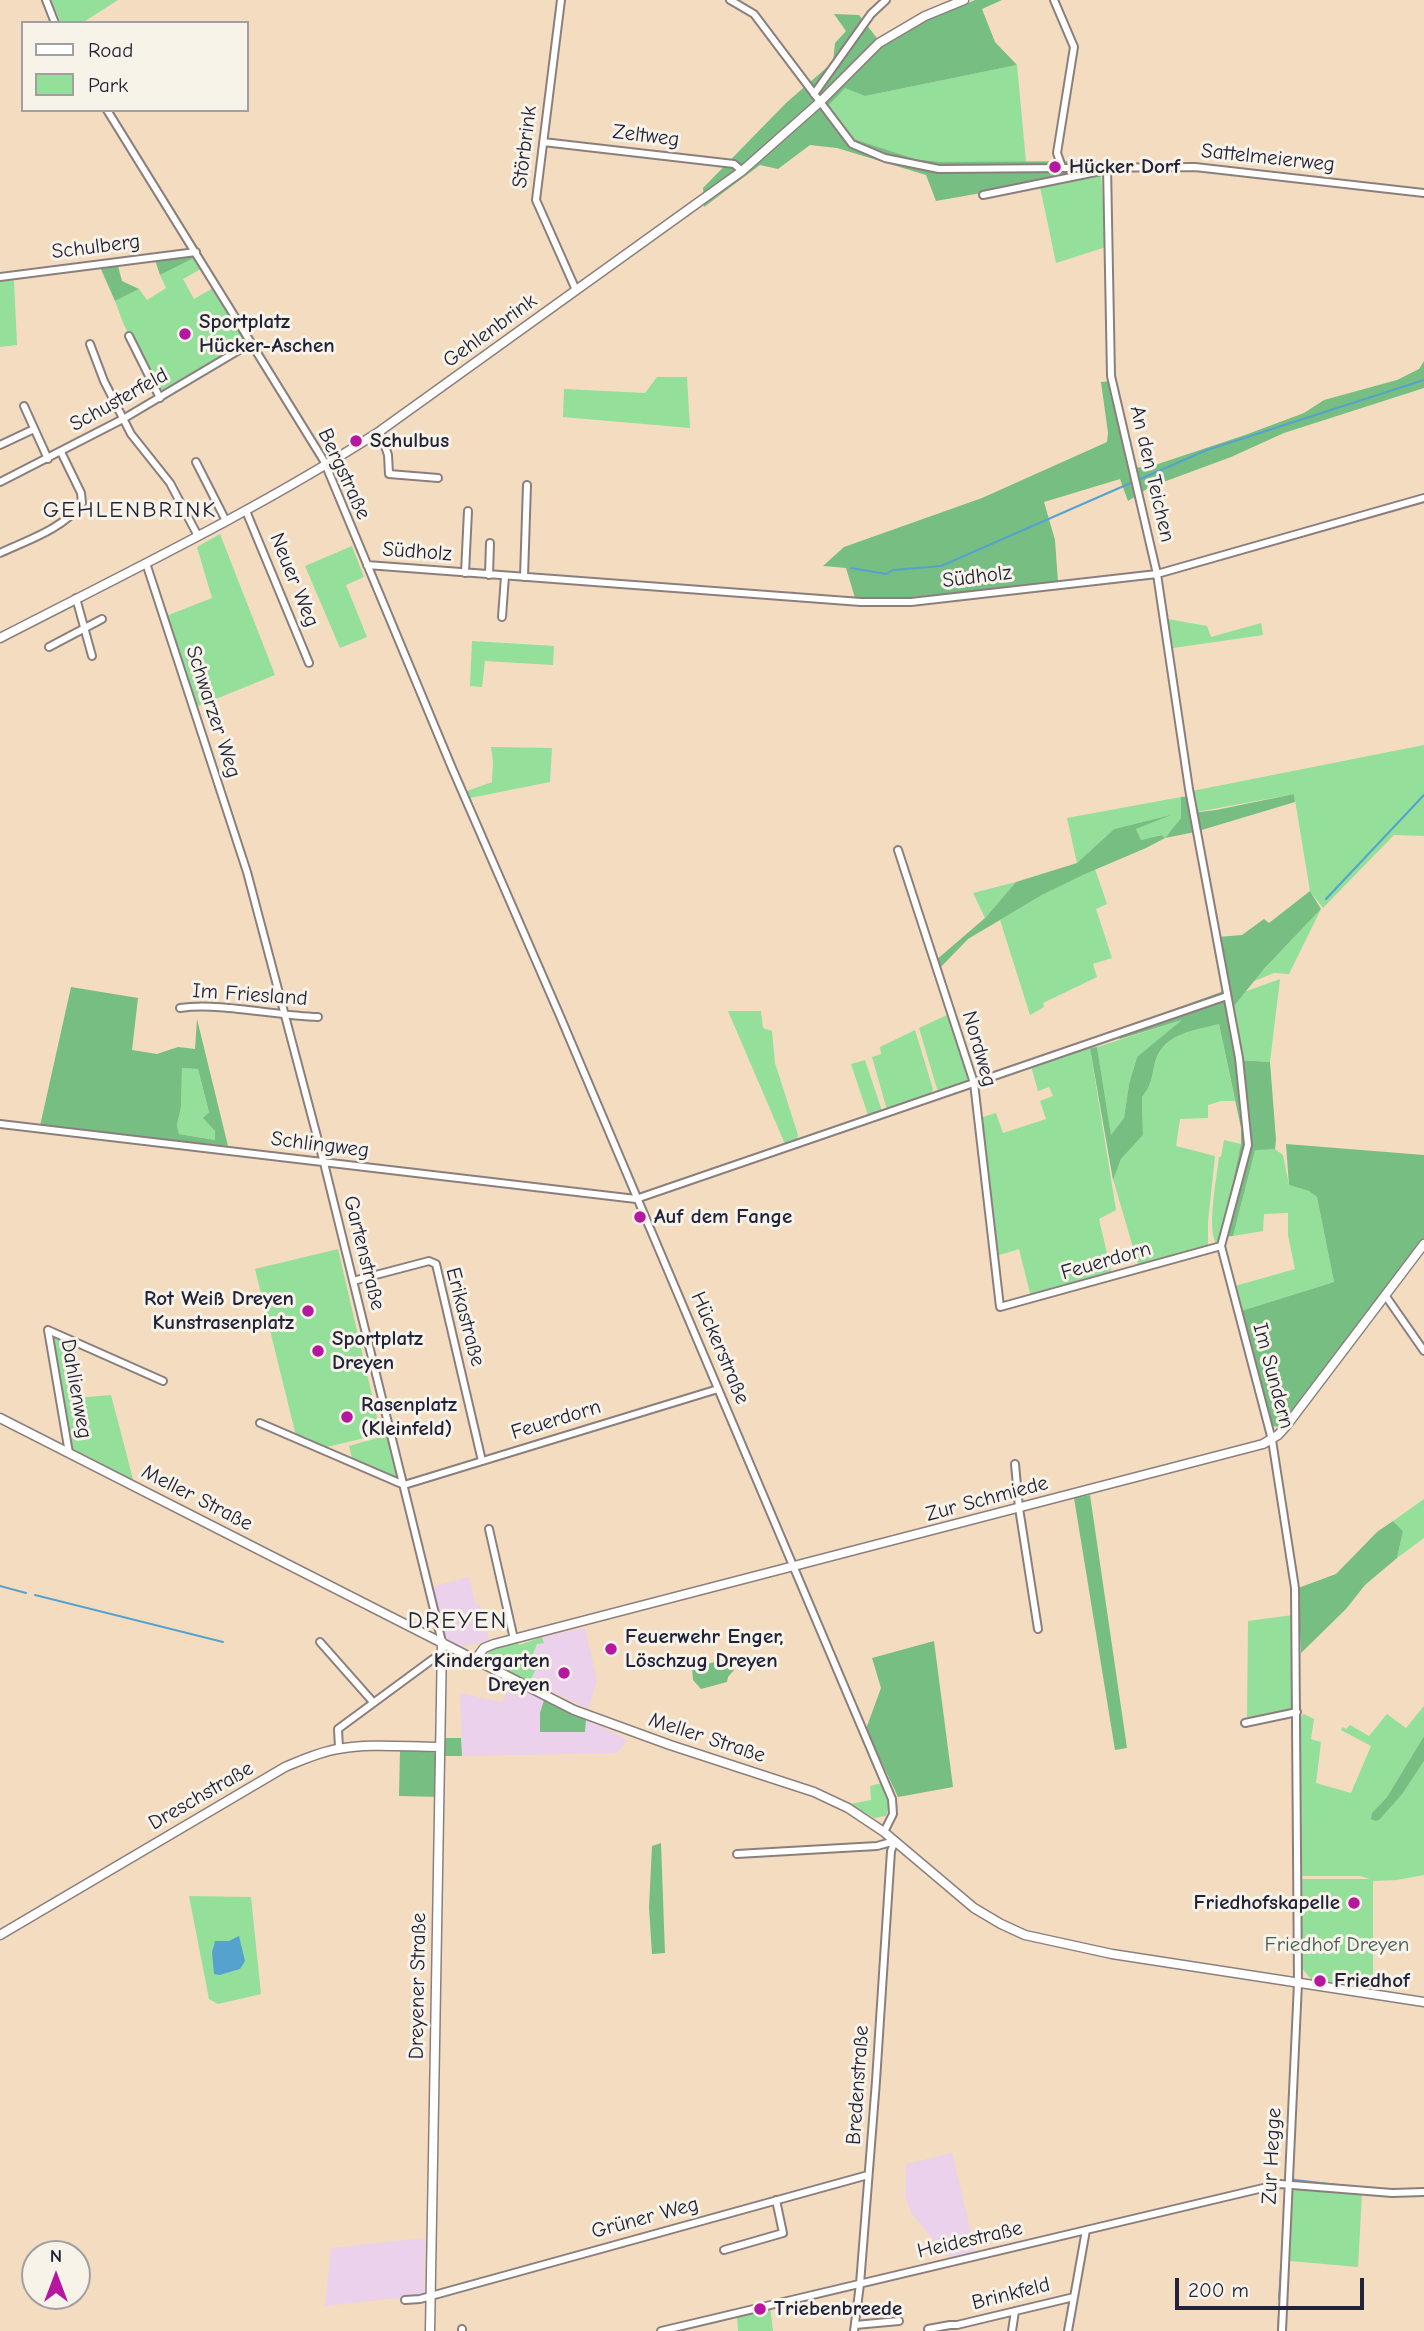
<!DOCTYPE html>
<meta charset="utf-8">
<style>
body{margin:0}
#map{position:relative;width:1424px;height:2331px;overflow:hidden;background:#f4dcc0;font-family:"Comic Neue",sans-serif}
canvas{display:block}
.legend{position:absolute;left:21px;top:21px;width:228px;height:91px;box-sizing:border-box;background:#f7f3e8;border:2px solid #a29fa3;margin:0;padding:9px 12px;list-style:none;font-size:21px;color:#22223b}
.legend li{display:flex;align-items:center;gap:14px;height:35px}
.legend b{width:35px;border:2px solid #a29fa3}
.north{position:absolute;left:21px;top:2240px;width:70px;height:70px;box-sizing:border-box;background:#f7f3e8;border:2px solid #a29fa3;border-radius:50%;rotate:0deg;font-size:19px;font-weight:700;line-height:28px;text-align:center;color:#22223b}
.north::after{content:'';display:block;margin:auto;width:24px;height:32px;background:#b5179e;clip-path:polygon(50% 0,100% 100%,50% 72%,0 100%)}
.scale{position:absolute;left:1175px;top:2278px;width:189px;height:32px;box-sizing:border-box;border:4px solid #22223b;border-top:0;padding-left:9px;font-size:21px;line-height:24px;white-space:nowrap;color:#22223b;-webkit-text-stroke:5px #f7f3e8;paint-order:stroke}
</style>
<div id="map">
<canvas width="1424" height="2331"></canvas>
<ul class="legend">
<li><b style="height:9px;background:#fff"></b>Road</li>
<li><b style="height:19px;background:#94df9a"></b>Park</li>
</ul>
<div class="north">N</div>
<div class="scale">200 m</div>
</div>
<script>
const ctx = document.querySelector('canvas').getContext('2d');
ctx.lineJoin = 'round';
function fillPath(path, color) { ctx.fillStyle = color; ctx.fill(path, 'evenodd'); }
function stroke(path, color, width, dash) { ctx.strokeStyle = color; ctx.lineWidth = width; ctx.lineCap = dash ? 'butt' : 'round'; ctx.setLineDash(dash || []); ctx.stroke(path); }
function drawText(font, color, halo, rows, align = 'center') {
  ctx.font = font + ' "Comic Neue",sans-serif'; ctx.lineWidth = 6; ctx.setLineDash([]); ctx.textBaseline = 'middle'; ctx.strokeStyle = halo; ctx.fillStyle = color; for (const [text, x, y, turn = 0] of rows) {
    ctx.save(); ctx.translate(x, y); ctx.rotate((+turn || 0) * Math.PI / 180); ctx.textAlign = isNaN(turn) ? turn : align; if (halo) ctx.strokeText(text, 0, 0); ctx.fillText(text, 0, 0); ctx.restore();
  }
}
fillPath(new Path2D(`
 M 469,1577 L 476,1605 L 480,1605 L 489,1640 L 460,1647 L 438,1636 L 427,1588 Z
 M 585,1628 L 597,1681 L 588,1709 L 530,1681 L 538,1665 L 530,1660 L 537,1644 L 544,1642 L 542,1637 Z
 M 512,1683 L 544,1700 L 540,1713 L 585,1732 L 586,1719 L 628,1740 L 617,1753 L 462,1756 L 460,1693 L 502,1702 Z
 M 952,2153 L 976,2254 L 951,2261 L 912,2214 L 905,2196 L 906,2164 Z
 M 425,2238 L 424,2295 L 325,2306 L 331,2248 Z`), '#ebd1eb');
fillPath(new Path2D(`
 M 51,0 L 118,0 L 82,23 L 61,23 Z
 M 1017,65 L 1026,162 L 941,162 L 915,159 L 851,138 L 829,105 L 845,87 L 865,96 Z
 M 1101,173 L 1106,247 L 1056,263 L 1040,187 Z
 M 194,258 L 201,269 L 183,279 L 194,299 L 213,288 L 246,343 L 162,394 L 124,325 L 115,301 L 139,289 L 147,300 L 166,288 L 160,275 Z
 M 10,278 L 14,281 L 17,345 L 0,347 L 0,280 Z
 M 657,377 L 687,377 L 690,428 L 563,417 L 564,389 L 645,393 Z
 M 220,534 L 275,675 L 196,707 L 166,616 L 212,598 L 197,547 Z
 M 352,546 L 364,577 L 346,585 L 367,637 L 340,648 L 305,566 Z
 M 1168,619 L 1207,626 L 1211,637 L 1261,623 L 1263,635 L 1173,648 Z
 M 472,641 L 554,646 L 553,665 L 485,661 L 482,687 L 470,686 Z
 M 1424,745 L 1424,836 L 1394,835 L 1323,908 L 1310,891 L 1294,794 L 1197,812 L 1192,791 Z
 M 491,747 L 552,748 L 550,782 L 470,798 L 467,791 L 492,782 L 493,762 Z
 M 1181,797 L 1181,818 L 1165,838 L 1161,835 L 1141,840 L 1136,829 L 1163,817 L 1114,829 L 1077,863 L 1067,818 Z
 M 1095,869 L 1107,904 L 1096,909 L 1112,958 L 1093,964 L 1097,977 L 1043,1003 L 1044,1007 L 1030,1015 L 1000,920 L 1042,895 Z
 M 1016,882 L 985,918 L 973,893 Z
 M 1321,909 L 1289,974 L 1274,973 L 1252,982 Z
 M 1280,979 L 1270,1062 L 1241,1060 L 1233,1005 L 1244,992 Z
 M 728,1011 L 761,1011 L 763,1028 L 772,1031 L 775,1063 L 798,1135 L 797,1139 L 785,1144 Z
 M 949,1014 L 969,1077 L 967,1081 L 942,1091 L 937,1089 L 919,1028 Z
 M 1185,1019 L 1137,1057 L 1129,1084 L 1124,1118 L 1111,1136 L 1097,1047 Z
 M 1219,1024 L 1235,1101 L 1221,1101 L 1208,1105 L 1208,1118 L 1180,1119 L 1176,1146 L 1215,1156 L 1208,1222 L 1208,1245 L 1206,1249 L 1139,1268 L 1113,1179 L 1121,1159 L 1143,1135 L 1142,1097 C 1151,1086 1151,1080 1154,1067 C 1161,1034 1192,1031 1219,1024 Z
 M 915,1030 L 933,1089 L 931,1094 L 887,1110 L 872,1057 L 881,1054 L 880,1047 Z
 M 1090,1048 L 1116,1210 L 1099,1219 L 1112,1275 L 1031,1297 L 1019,1249 L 996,1256 L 980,1118 L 996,1113 L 1003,1133 L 1046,1119 L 1040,1101 L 1053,1096 L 1049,1087 L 1038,1091 L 1031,1066 Z
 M 865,1060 L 882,1111 L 868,1115 L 851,1064 Z
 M 182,1068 L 198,1069 L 209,1112 L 204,1118 L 215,1131 L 216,1140 L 179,1134 L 177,1125 L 181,1107 Z
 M 1224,1140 L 1241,1144 L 1221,1237 L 1217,1245 C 1206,1232 1217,1176 1219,1157 L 1221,1157 Z
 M 1255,1149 L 1275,1149 L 1283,1155 L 1289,1185 L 1309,1191 L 1317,1197 L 1334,1282 L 1241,1311 L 1235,1286 L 1295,1269 L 1288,1235 L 1288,1213 L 1264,1214 L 1263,1231 L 1233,1236 Z
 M 338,1249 L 381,1434 L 323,1448 L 296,1436 L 255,1269 Z
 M 51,1334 L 76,1343 L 76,1398 L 111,1395 L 134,1483 L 70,1448 Z
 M 388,1435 L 398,1478 L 352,1458 L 349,1446 Z
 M 1424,1499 L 1424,1538 L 1397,1558 L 1403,1531 L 1393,1521 Z
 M 1293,1615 L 1294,1709 L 1247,1721 L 1248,1621 Z
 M 542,1637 L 544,1643 L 537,1644 L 531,1659 L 538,1665 L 530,1681 L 490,1663 L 487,1656 L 489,1650 L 518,1643 L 519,1645 Z
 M 1424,1706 L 1424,1736 L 1387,1797 L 1372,1813 L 1403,1793 L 1424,1761 L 1424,1875 L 1397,1880 L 1373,1881 L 1373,1990 L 1311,1979 L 1300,1966 L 1301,1879 L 1370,1879 L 1360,1876 L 1300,1876 L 1299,1717 L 1304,1714 L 1314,1719 L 1311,1739 L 1321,1742 L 1316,1783 L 1351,1793 L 1371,1746 L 1341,1730 L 1342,1727 L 1346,1729 L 1350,1725 L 1369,1736 L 1387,1714 L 1406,1728 Z
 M 882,1783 L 889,1806 L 886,1816 L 874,1818 L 850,1804 L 871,1800 L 870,1786 Z
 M 189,1896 L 251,1897 L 261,1994 L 218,2004 L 209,1999 ZM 229,1941 L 240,1969 L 220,1975 L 212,1952 L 215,1942 Z
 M 1292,2187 L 1362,2193 L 1358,2267 L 1290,2261 Z
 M 770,2307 L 773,2331 L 738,2331 L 737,2315 Z`), '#94df9a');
fillPath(new Path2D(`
 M 975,0 L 1002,0 L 982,9 L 995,42 L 1017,65 L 865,96 L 845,88 L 829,105 L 851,138 L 915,159 L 941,162 L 1096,161 L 1101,173 L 1040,187 L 1038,183 L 936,201 L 926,175 L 837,148 L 810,145 L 778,169 L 760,165 L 704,207 L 703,188 L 786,103 L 833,62 L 835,43 L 846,31 L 834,14 L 859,15 L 883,46 L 922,22 Z
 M 191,255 L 194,258 L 160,275 L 155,260 L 118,266 L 122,281 L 139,289 L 115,301 L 100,267 Z
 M 1424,361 L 1424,388 L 1284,433 L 1231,457 L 1150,487 L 1128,501 L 1120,479 L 1044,502 L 1055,540 L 1058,582 L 894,599 L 855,598 L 846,568 L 823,566 L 844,547 L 982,498 L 1107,442 L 1108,433 L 1101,382 L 1112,381 L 1135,468 L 1155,465 L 1245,435 L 1304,413 L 1324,400 L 1397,380 L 1419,369 Z
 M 1294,794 L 1295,802 L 1195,832 L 1165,838 L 1146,848 L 1085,874 L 1042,895 L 968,939 L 938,970 L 935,961 L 985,918 L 1016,882 L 1077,863 L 1114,829 L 1171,815 L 1136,829 L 1141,840 L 1162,835 L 1165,838 L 1181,818 L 1181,797 L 1189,796 L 1192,813 L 1216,810 Z
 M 1310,891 L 1321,909 L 1264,969 L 1229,1012 L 1237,1060 L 1270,1062 L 1276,1140 L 1275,1149 L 1255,1150 L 1233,1236 L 1221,1237 L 1241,1144 L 1241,1128 L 1219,1024 C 1192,1031 1160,1034 1154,1067 C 1151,1080 1151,1086 1142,1097 L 1143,1135 L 1121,1159 L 1113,1180 L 1090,1048 L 1097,1047 L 1111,1135 L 1124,1118 L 1129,1084 L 1137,1057 L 1182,1020 L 1120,1039 L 1117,1030 L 1221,992 L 1227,982 L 1218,937 L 1242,935 L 1264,919 L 1269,923 Z
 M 71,987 L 138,998 L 132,1050 L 157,1054 L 178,1047 L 195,1049 L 197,1019 L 228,1146 L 40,1126 ZM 182,1068 L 198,1069 L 209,1112 L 203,1118 L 215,1131 L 215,1140 L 179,1134 L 177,1125 L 181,1107 Z
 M 1286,1144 L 1424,1155 L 1424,1239 L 1281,1428 L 1270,1425 L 1241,1311 L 1334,1282 L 1317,1197 L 1309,1191 L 1289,1185 Z
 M 1090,1495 L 1127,1748 L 1115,1750 L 1074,1498 Z
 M 1393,1521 L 1403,1531 L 1397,1558 L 1365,1585 L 1346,1609 L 1301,1653 L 1298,1588 L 1336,1574 L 1377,1532 Z
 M 934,1641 L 953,1787 L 898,1797 L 866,1729 L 881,1688 L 872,1658 Z
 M 722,1660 L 734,1663 L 734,1670 L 728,1677 L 727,1682 L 701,1689 L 693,1680 L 692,1668 Z
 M 544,1700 L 586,1719 L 585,1732 L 540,1732 L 540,1713 Z
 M 1424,1736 L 1424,1761 L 1403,1793 L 1380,1819 L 1376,1821 L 1371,1819 L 1372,1813 L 1387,1797 Z
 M 444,1738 L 461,1738 L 462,1756 L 445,1756 L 444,1797 L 399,1796 L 400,1750 L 443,1753 Z
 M 661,1843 L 665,1953 L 652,1954 L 649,1907 L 652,1846 Z`), '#77be82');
fillPath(new Path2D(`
 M 239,1936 L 245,1961 L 240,1969 L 220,1975 L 214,1974 L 212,1952 L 215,1941 L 229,1941 Z`), '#55a2ce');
stroke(new Path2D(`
 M 1138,480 L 1207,450 L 1424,380
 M 851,568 L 886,574 L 893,570 L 941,566 L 1133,482
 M 1326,899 L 1424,795
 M 0,1586 L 26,1593
 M 35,1595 L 223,1642
 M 1292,2171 L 1293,2179 L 1295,2180 L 1363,2188
 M 1279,2299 L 1281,2269
 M 1278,2331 L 1279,2316`), '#55a2ce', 2);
const street = new Path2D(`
 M 46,0 L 55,23
 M 561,0 L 536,200 L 576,290
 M 730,0 L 754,14 L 852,144 L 885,158 L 939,169 L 1195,167 L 1424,193
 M 1054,0 L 1074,47 L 1057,153 L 1062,167
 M 814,94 L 871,14 L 886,0
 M 107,110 L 324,461 L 452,768 L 560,1016 L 892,1799 L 893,1814 L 884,1832
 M 543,142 L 734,164 L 742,171
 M 1107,166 L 1111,376 L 1157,574 L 1189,789 L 1239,1058 L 1248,1145 L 1221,1246 L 1272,1440 L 1295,1588 L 1298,1983 L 1282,2331
 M 983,195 L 1101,171 L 1105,168
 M 0,277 L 196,252
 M 129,336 L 160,398
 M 90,344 L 104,381 L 131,434 L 170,483 L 198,536
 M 24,406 L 48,459
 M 380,431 L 388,455 L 389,474 L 438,478
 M 0,445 L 34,429
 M 196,462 L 226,521
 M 0,482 L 123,419 L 251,343
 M 246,511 L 309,663
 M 0,553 C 28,540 63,529 82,503 L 81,493 L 61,452
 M 146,563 L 247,872 L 324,1163 L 442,1642
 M 367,565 L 861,602 L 911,602 L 1157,574 L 1424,498
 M 465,573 L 468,511
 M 489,575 L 490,543
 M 524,577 L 527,485
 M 76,598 L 92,656
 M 502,617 L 505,576
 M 49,647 L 102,619
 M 898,850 L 974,1083 L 1000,1307 L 1221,1246
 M 180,1008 C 220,1002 275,1016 318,1017
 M 0,1124 L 636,1199 L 1227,996
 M 353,1281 L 429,1261 L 436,1264 L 482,1461
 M 1385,1295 L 1424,1351
 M 48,1330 L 163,1381
 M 48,1330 L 69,1453
 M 260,1423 L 404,1485
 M 1015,1464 L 1019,1508 L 1038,1629
 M 404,1485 L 718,1389
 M 489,1529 L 514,1639
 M 320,1642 L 373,1702
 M 1245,1723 L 1297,1712
 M 339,1748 L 338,1729 L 433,1659 L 441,1658
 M 737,1854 L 877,1846 L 895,1841
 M 724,2250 L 783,2233 L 776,2200
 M 405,2300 L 420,2299 L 868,2175
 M 855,2325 L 899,2321
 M 928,2329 L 950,2325 L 957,2325 L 1074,2297
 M 462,2331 L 462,2329
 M 661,2331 L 1280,2184 L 1392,2193 L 1424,2192
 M 854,2331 L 860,2284 L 876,2081 L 891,1851 L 895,1841
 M 1012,2331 L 1015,2311
 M 1068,2331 L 1086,2230`);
const secondary = new Path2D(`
 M 0,638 C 128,572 259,509 380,431 L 742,171 L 820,102 L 879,43 L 925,16 L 964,0
 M 0,1418 L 574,1710 L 670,1745 L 814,1792 L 848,1808 L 884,1832 L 974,1908 L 1001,1924 L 1025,1935 L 1112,1954 L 1424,2002
 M 475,1660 L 484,1648 L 494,1644 L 1263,1444 L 1278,1435 L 1287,1425 L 1424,1244
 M 0,1935 L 285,1767 C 302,1760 319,1752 338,1749 C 370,1743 406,1747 439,1747
 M 430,2331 L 442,1642`);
stroke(street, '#8b7f7e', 10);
stroke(secondary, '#8b7f7e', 11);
stroke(street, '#fff', 6);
stroke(secondary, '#fff', 8);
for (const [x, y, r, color] of [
 [1055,167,7,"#b5179e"],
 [185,334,7,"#b5179e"],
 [356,441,7,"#b5179e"],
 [640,1217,7,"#b5179e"],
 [308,1311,7,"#b5179e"],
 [318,1351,7,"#b5179e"],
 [347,1417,7,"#b5179e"],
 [611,1649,7,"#b5179e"],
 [564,1673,7,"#b5179e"],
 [1354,1903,7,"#b5179e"],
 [1320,1981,7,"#b5179e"],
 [760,2309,7,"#b5179e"]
]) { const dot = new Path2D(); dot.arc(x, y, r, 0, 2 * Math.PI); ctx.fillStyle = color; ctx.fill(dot); stroke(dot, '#f7f3e8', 2.5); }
drawText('21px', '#22223b', '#f7f3e8', [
 ["Zeltweg",646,136,7],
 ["Störbrink",525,147,-83],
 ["Sattelmeierweg",1268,158,6],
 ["Schulberg",96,247,-7],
 ["Gehlenbrink",490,331,-36],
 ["Schusterfeld",119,400,-29],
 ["Bergstraße",344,474,65],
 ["An den Teichen",1152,474,77],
 ["Südholz",417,552,4],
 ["Südholz",977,577,-7],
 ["Neuer Weg",294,580,68],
 ["Schwarzer Weg",213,712,72],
 ["Im Friesland",250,995,4],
 ["Nordweg",979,1049,74],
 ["Schlingweg",320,1145,7],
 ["Gartenstraße",364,1253,76],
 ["Feuerdorn",1106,1261,-16],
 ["Erikastraße",465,1317,75],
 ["Hückerstraße",720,1348,67],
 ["Im Sundern",1273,1376,75],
 ["Dahlienweg",76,1389,80],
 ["Feuerdorn",556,1420,-17],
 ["Meller Straße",197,1498,27],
 ["Zur Schmiede",987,1499,-15],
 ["Meller Straße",707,1738,18],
 ["Dreschstraße",201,1796,-30],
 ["Dreyener Straße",418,1986,-89],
 ["Bredenstraße",858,2085,-86],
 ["Zur Hegge",1272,2156,-87],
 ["Grüner Weg",645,2218,-15],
 ["Heidestraße",970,2240,-13],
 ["Brinkfeld",1011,2294,-14]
]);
drawText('bold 21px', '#22223b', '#f7f3e8', [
 ["Hücker Dorf",1069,167],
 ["Sportplatz",199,322],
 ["Hücker-Aschen",199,346],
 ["Schulbus",370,441],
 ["Auf dem Fange",654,1217],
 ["Rot Weiß Dreyen",294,1299,"right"],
 ["Kunstrasenplatz",294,1323,"right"],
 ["Sportplatz",332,1339],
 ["Dreyen",332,1363],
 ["Rasenplatz",361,1405],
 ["(Kleinfeld)",361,1429],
 ["Feuerwehr Enger,",625,1637],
 ["Löschzug Dreyen",625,1661],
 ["Kindergarten",550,1661,"right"],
 ["Dreyen",550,1685,"right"],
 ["Friedhofskapelle",1340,1903,"right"],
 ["Friedhof",1334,1981],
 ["Triebenbreede",774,2309]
], 'left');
drawText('21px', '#445b58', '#f7f3e8', [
 ["Friedhof Dreyen",1337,1945]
]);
ctx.letterSpacing = '2px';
drawText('23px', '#22223b', '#f7f3e8', [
 ["GEHLENBRINK",130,510]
]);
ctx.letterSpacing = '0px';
ctx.letterSpacing = '2px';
drawText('24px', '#22223b', '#f7f3e8', [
 ["DREYEN",458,1621]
]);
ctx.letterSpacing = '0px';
</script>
